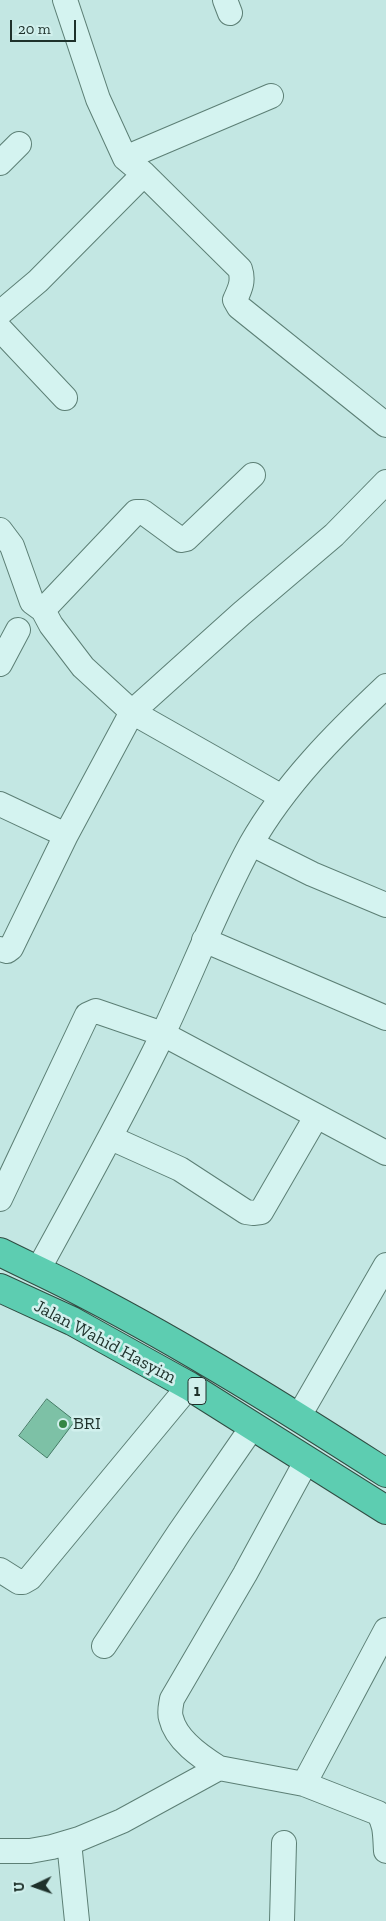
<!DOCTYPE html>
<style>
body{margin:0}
#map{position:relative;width:386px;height:1921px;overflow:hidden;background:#c3e7e3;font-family:"Zilla Slab",serif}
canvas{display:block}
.north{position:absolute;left:10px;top:1861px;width:50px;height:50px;-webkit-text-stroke:4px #d1f0ed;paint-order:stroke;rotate:267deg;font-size:14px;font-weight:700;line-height:20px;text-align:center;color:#1e312b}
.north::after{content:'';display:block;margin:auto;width:18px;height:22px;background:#1e312b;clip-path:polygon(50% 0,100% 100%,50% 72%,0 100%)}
.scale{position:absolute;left:10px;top:20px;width:66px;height:22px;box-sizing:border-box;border:2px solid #1e312b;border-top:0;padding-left:6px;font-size:15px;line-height:18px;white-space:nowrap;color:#1e312b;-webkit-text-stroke:4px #d1f0ed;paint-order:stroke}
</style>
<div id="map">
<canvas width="386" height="1921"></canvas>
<div class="north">U</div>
<div class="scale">20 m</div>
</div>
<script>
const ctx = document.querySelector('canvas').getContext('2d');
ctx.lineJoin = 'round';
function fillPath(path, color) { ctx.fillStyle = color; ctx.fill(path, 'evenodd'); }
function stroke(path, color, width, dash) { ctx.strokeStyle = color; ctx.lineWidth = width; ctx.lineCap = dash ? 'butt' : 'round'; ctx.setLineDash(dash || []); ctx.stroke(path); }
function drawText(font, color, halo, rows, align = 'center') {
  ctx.font = font + ' "Zilla Slab",serif'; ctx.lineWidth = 5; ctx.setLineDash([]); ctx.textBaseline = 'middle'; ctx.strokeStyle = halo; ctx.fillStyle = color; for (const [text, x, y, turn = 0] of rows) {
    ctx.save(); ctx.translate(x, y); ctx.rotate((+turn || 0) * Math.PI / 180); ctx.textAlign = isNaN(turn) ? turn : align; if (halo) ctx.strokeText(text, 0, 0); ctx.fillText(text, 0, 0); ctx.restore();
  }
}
const building = new Path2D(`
 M 47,1399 L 75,1421 L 47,1458 L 19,1436 Z`);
fillPath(building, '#7dc1a6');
stroke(building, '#457b65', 1);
const street = new Path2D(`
 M 65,0 L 98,99 L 125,158 L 144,174 L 240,269 C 244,281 240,289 235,300 L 239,307 L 386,425
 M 225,0 L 230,13
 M 125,158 L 271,96
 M 0,163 L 19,144
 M 0,313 L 38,281 L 144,174
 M 0,329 L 65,398
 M 0,530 L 12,546 L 32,602 L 43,610 L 51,625 L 83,667 L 132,712 L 282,797
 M 43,610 L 136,512 L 143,512 L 177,537 L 181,540 L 186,539 L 253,475
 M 0,664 L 18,630
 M 0,804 L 66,835
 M 252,844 L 312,874 L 386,905
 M 204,940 L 386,1018
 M 0,949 L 7,951 L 11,948 L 66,835 L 132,712 L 241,614 L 334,535 L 386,482
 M 111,1138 L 180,1169 L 246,1212 L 253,1213 L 261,1212 L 316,1117
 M 0,1199 L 87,1015 L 96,1011 L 163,1034 L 386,1153
 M 38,1270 C 80,1193 123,1116 162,1036 C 192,973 217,906 251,844 C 285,784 336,733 386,686
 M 299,1416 L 386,1265
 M 0,1570 L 19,1582 L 23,1582 L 30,1578 L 189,1386
 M 104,1646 L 179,1533 L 253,1426
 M 219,1768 C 201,1757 176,1740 171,1718 C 169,1712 171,1705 172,1699 L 245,1574 L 307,1460
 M 304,1784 L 386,1630
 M 69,1842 L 77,1921
 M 0,1851 L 30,1851 L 52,1847 L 79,1839 L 122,1821 L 219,1768 L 304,1784 L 378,1813 C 386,1824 385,1837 386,1851
 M 282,1921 L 284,1843`);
const highway = new Path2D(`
 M 0,1252 C 28,1266 57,1279 85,1294 C 189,1348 288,1410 386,1473
 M 0,1288 L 72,1321 L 189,1386 L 386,1510`);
stroke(street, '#5c7f75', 26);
stroke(highway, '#304d43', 30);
stroke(street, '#d4f3f0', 24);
stroke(highway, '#5dcdb1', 28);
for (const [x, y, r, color] of [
 [63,1424,5,"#348643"]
]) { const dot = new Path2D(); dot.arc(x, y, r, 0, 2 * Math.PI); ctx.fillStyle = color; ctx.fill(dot); stroke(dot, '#d1f0ed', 2); }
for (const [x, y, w] of [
 [197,1391,18]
]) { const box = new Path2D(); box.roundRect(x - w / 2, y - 13.5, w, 27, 4); ctx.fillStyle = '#d1f0ed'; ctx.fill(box); stroke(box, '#1e312b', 1); }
drawText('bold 16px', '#1e312b', null, [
 ["1",197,1391]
]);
drawText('18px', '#1e312b', '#d1f0ed', [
 ["Jalan Wahid Hasyim",105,1342,28]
]);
drawText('18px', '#1e312b', '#d1f0ed', [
 ["BRI",73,1424]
], 'left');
</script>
